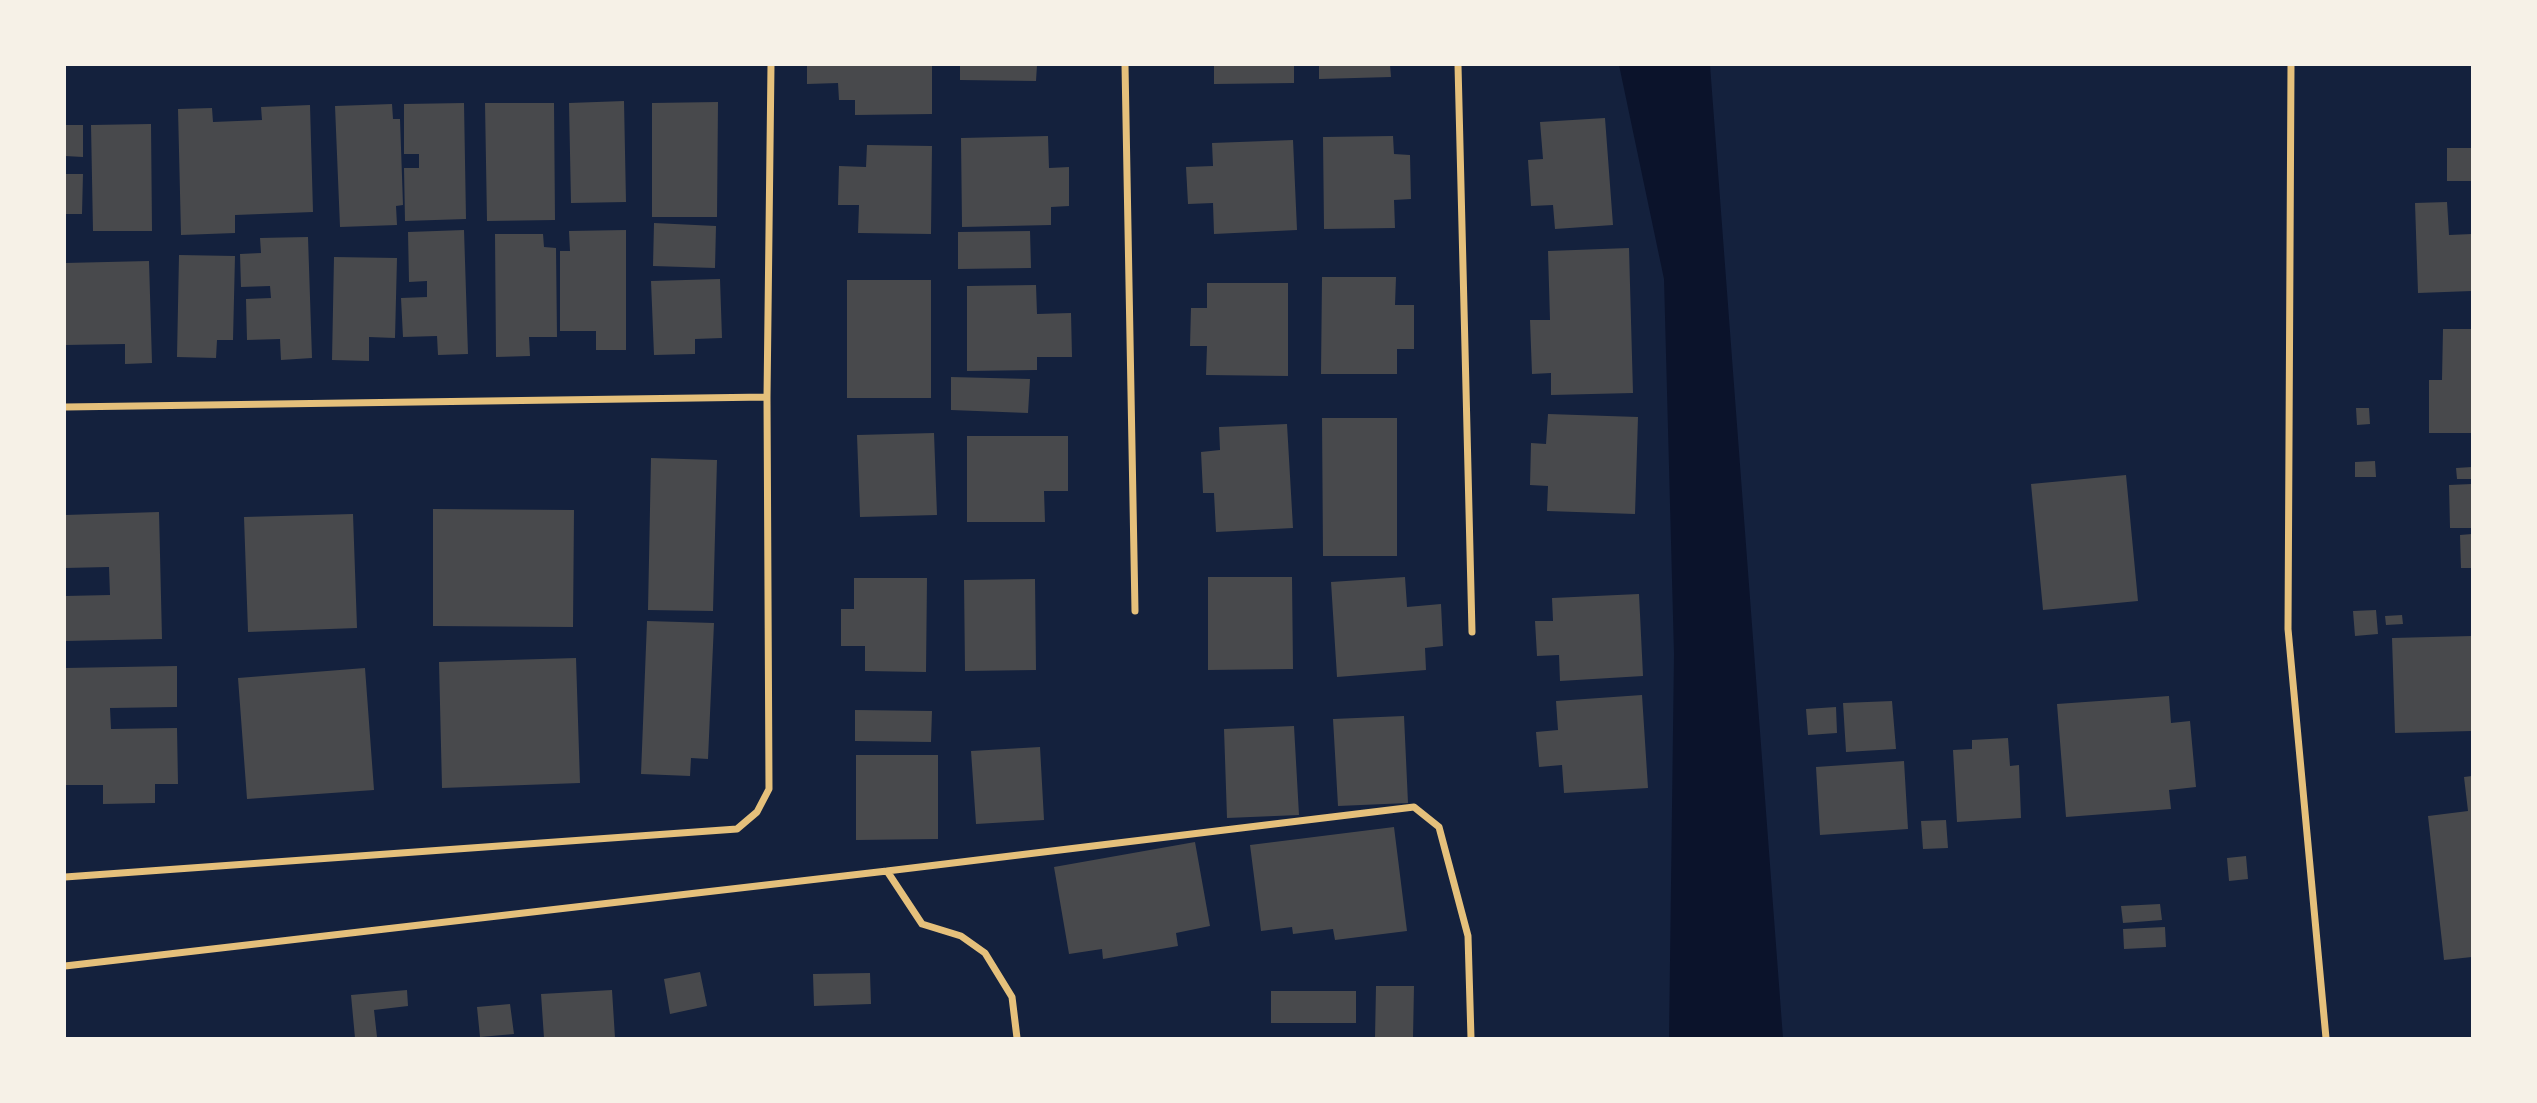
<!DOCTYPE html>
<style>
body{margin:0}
#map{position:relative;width:2537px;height:1103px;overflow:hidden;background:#14213d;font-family:"DejaVu Sans",sans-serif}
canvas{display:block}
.frame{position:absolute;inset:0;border:66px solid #f6f1e7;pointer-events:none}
</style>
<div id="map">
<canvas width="2537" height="1103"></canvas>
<div class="frame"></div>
</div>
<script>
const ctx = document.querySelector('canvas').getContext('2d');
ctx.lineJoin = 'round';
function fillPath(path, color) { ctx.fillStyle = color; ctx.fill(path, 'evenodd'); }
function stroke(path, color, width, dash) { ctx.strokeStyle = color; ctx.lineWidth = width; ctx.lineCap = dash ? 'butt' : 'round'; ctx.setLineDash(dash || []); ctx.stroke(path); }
fillPath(new Path2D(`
 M 1619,65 L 1710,65 L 1783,1038 L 1669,1038 L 1674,654 L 1664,279 Z`), '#0b132b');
fillPath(new Path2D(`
 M 807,65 L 932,65 L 932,114 L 855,115 L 855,100 L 839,100 L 838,83 L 807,84 Z
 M 960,65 L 1037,65 L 1036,81 L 960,80 Z
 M 1214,65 L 1294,65 L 1294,83 L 1214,84 Z
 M 1319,65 L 1390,65 L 1391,77 L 1319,79 Z
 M 624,101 L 626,202 L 571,203 L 569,103 Z
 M 718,102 L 717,217 L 652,217 L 652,103 Z
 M 464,103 L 466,219 L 405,221 L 404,168 L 419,168 L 419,154 L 404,154 L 404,104 Z
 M 485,103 L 554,103 L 555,220 L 487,221 Z
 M 392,104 L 393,119 L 400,119 L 403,205 L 396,206 L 397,225 L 340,227 L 335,106 Z
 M 310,105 L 313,212 L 235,215 L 235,233 L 181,235 L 178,109 L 212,108 L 213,122 L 262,120 L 261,107 Z
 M 1605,118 L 1613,225 L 1555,229 L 1553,205 L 1531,206 L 1528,160 L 1543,159 L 1540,122 Z
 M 151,124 L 152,231 L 93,231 L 91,125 Z
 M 65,125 L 83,125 L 83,157 L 65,156 Z
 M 1048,136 L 1049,168 L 1069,167 L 1069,206 L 1051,207 L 1051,225 L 962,227 L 961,138 Z
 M 1393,136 L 1394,154 L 1410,155 L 1411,199 L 1394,200 L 1395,228 L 1324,229 L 1323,137 Z
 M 1293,140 L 1297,230 L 1214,234 L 1213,203 L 1188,204 L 1186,167 L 1213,166 L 1212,143 Z
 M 867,145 L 932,146 L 931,234 L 858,233 L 859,205 L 838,205 L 839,166 L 866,167 Z
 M 2447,148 L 2472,148 L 2472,181 L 2447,181 Z
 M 65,174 L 83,174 L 82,214 L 65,214 Z
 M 2447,202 L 2449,235 L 2472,234 L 2472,291 L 2418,293 L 2415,203 Z
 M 654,223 L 716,226 L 715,268 L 653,266 Z
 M 464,230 L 468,354 L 438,355 L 437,336 L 403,337 L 401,298 L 427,297 L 427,281 L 409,282 L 408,232 Z
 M 626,230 L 626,350 L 596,350 L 596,331 L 560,331 L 560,251 L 570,251 L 569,231 Z
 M 1030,231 L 1031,268 L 958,269 L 958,232 Z
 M 495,234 L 543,234 L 544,247 L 556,248 L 557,337 L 529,337 L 530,356 L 496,357 Z
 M 308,237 L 312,358 L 281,360 L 280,339 L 247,340 L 246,299 L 271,298 L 270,286 L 241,287 L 240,254 L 261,253 L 260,238 Z
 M 1629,248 L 1633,393 L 1551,395 L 1551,373 L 1532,374 L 1530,320 L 1550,320 L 1548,251 Z
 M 179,255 L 235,256 L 233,340 L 217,340 L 216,358 L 177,357 Z
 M 334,257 L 397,258 L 395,338 L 369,337 L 369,361 L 332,360 Z
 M 149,261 L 152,363 L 125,364 L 125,344 L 65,345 L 65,263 Z
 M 1322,277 L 1396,277 L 1395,305 L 1414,305 L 1414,349 L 1397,349 L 1397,374 L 1321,374 Z
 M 720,279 L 722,338 L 695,339 L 695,354 L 654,355 L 651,281 Z
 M 847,280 L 931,280 L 931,398 L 847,398 Z
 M 1207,283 L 1288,283 L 1288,376 L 1206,375 L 1207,346 L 1190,346 L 1191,308 L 1207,308 Z
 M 1036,285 L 1037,314 L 1071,313 L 1072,357 L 1037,357 L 1037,370 L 967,371 L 967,286 Z
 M 2443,329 L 2472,329 L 2472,433 L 2429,433 L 2429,380 L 2442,380 Z
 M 951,377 L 1030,379 L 1028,413 L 951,410 Z
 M 2356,408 L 2369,408 L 2370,424 L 2357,425 Z
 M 1548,414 L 1638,417 L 1635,514 L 1547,511 L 1548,486 L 1530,485 L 1531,443 L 1546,444 Z
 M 1322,418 L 1397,418 L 1397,556 L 1323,556 Z
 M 1287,424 L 1293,528 L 1216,532 L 1214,493 L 1203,493 L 1201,452 L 1220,450 L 1219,427 Z
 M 934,433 L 937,515 L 860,517 L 857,435 Z
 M 967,436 L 1068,436 L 1068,491 L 1044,491 L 1045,522 L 967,522 Z
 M 651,458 L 717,460 L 713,611 L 648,610 Z
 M 2375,461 L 2376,477 L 2355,477 L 2355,462 Z
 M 2472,467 L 2472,479 L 2457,479 L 2456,468 Z
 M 2126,475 L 2138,601 L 2043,610 L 2031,484 Z
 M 2472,484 L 2472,528 L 2450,528 L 2449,485 Z
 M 433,509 L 574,510 L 573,627 L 433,626 Z
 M 159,512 L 162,639 L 65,641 L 65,596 L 110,595 L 109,567 L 65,568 L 65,515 Z
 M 353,514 L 357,628 L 248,632 L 244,517 Z
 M 2472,534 L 2472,568 L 2461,568 L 2460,535 Z
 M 1208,577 L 1292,577 L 1293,669 L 1208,670 Z
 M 1405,577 L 1407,607 L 1441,604 L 1443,646 L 1425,648 L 1426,670 L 1337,677 L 1331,582 Z
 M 854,578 L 927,578 L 926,672 L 865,671 L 865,646 L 841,646 L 841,609 L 854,609 Z
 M 1035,579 L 1036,670 L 965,671 L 964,580 Z
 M 1639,594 L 1643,676 L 1560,681 L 1559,655 L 1537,656 L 1535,621 L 1553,621 L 1552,598 Z
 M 2376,610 L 2378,634 L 2355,636 L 2353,611 Z
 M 2402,615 L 2403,624 L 2386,625 L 2385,616 Z
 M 647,621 L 714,623 L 708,759 L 691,758 L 690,776 L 641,774 Z
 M 2472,636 L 2472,731 L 2395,733 L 2392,638 Z
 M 576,658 L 580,783 L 442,788 L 439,662 Z
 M 177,666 L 177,707 L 110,708 L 111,729 L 177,728 L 178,784 L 155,784 L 155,803 L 103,804 L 103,785 L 65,785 L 65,668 Z
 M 365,668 L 374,790 L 247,799 L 238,678 Z
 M 1642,695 L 1648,788 L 1564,793 L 1562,765 L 1539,767 L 1536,732 L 1558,730 L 1556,701 Z
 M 2169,696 L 2171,723 L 2190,721 L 2196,787 L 2169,790 L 2171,809 L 2066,817 L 2057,704 Z
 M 1892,701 L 1896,749 L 1846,752 L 1843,703 Z
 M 1836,707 L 1837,733 L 1808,735 L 1806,709 Z
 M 855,710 L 932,711 L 931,742 L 855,741 Z
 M 1404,716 L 1408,803 L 1338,806 L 1333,719 Z
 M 1294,726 L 1299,815 L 1227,818 L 1224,729 Z
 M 2008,738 L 2010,766 L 2019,765 L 2021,818 L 1957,822 L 1953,750 L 1972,749 L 1972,740 Z
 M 1040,747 L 1044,820 L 976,824 L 971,751 Z
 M 856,755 L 938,755 L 938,839 L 856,840 Z
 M 1904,761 L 1908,829 L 1820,835 L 1816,767 Z
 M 2472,776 L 2472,957 L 2444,960 L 2428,816 L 2468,811 L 2464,777 Z
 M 1946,820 L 1948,848 L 1923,849 L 1921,821 Z
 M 1394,827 L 1407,931 L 1335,940 L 1333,929 L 1293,934 L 1292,927 L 1261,931 L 1250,845 Z
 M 1195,842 L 1210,926 L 1176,933 L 1178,946 L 1103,959 L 1102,949 L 1069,954 L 1054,867 Z
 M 2246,856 L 2248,879 L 2229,881 L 2227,858 Z
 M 2160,904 L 2162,920 L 2123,923 L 2121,906 Z
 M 2165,927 L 2166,947 L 2124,949 L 2123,929 Z
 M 700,972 L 707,1006 L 670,1014 L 664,979 Z
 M 870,973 L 871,1004 L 814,1006 L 813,974 Z
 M 1376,986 L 1414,986 L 1413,1038 L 1375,1038 Z
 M 407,990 L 408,1006 L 374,1010 L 377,1037 L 355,1038 L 351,995 Z
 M 612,990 L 615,1038 L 544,1038 L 541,994 Z
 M 1271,991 L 1356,991 L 1356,1023 L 1271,1023 Z
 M 510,1004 L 514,1034 L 480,1037 L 477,1007 Z`), '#48494c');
stroke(new Path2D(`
 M 1125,65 L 1135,611
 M 1458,65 L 1472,632
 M 2291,65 L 2288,629 L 2326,1038
 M 65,407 L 767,397
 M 887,871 L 1414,807 L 1439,827 L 1468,936 L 1471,1038
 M 65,877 L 737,829 L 757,812 L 769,789 L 767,397 L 771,65
 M 65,966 L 887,871 L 922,924 L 961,936 L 985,953 L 1012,997 L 1017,1038`), '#e5c07b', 7);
</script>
